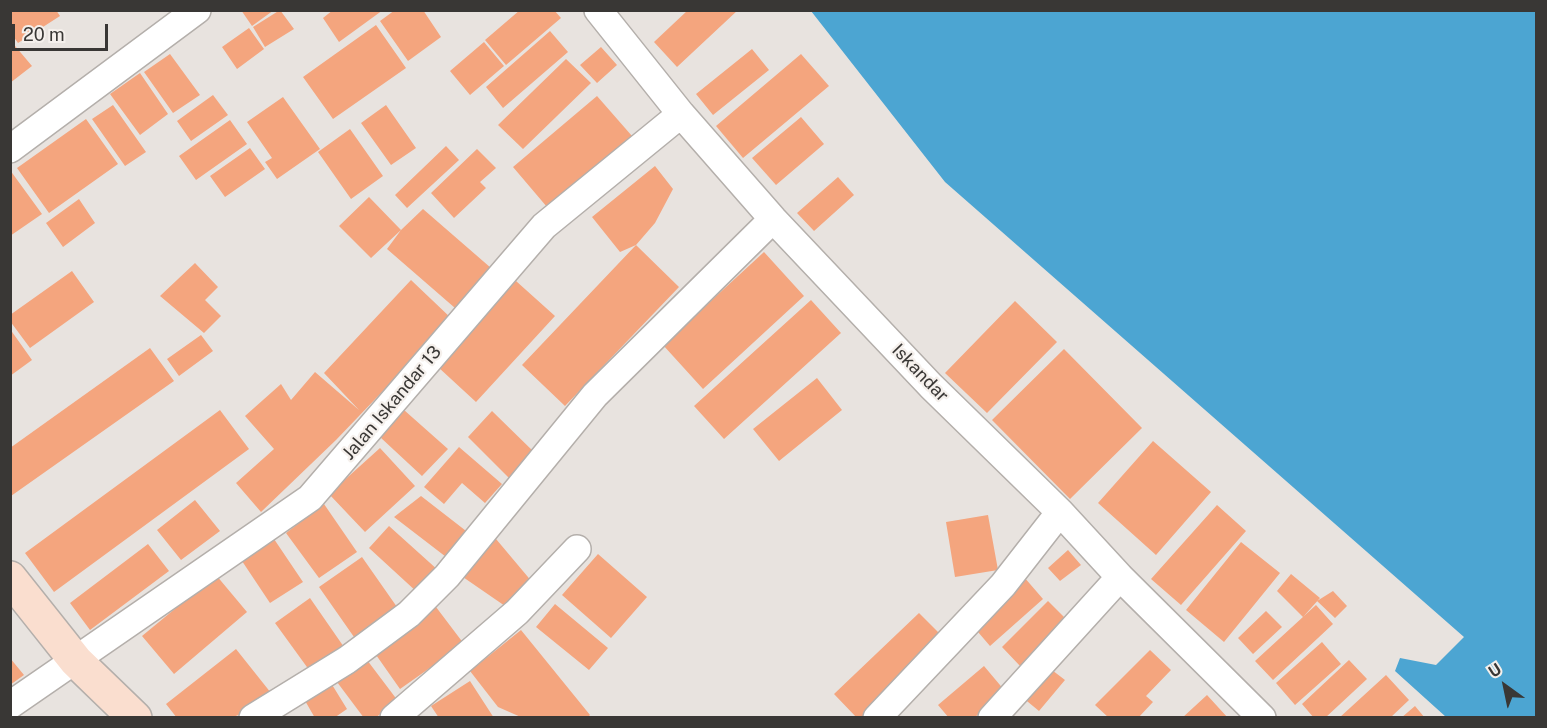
<!DOCTYPE html>
<style>
body{margin:0}
#map{position:relative;width:1547px;height:728px;overflow:hidden;background:#e8e3df;font-family:"Public Sans",sans-serif}
canvas{display:block}
.frame{position:absolute;inset:0;border:12px solid #393735;pointer-events:none}
.north{position:absolute;left:1475px;top:656px;width:60px;height:60px;-webkit-text-stroke:4px #f5f0ec;paint-order:stroke;rotate:327deg;font-size:16px;font-weight:700;line-height:24px;text-align:center;color:#393735}
.north::after{content:'';display:block;margin:auto;width:21px;height:27px;background:#393735;clip-path:polygon(50% 0,100% 100%,50% 72%,0 100%)}
.scale{position:absolute;left:12px;top:24px;width:96px;height:27px;box-sizing:border-box;border:3px solid #393735;border-top:0;padding-left:8px;font-size:18px;line-height:21px;white-space:nowrap;color:#393735;-webkit-text-stroke:4px #f5f0ec;paint-order:stroke}
</style>
<div id="map">
<canvas width="1547" height="728"></canvas>
<div class="frame"></div>
<div class="north">U</div>
<div class="scale">20 m</div>
</div>
<script>
const ctx = document.querySelector('canvas').getContext('2d');
ctx.lineJoin = 'round';
function fillPath(path, color) { ctx.fillStyle = color; ctx.fill(path, 'evenodd'); }
function stroke(path, color, width, dash) { ctx.strokeStyle = color; ctx.lineWidth = width; ctx.lineCap = dash ? 'butt' : 'round'; ctx.setLineDash(dash || []); ctx.stroke(path); }
function drawText(font, color, halo, rows, align = 'center') {
  ctx.font = font + ' "Public Sans",sans-serif'; ctx.lineWidth = 4.5; ctx.setLineDash([]); ctx.textBaseline = 'middle'; ctx.strokeStyle = halo; ctx.fillStyle = color; for (const [text, x, y, turn = 0] of rows) {
    ctx.save(); ctx.translate(x, y); ctx.rotate((+turn || 0) * Math.PI / 180); ctx.textAlign = isNaN(turn) ? turn : align; if (halo) ctx.strokeText(text, 0, 0); ctx.fillText(text, 0, 0); ctx.restore();
  }
}
fillPath(new Path2D(`
 M 811,11 L 1536,11 L 1536,717 L 1446,717 L 1395,671 L 1400,658 L 1436,665 L 1464,637 L 945,182 Z`), '#4ca5d2');
fillPath(new Path2D(`
 M 10,10 L 56,10 L 60,16 L 18,43 L 10,32 Z
 M 241,10 L 274,10 L 252,26 Z
 M 280,10 L 294,29 L 265,47 L 253,27 Z
 M 333,10 L 383,10 L 339,42 L 323,18 Z
 M 395,10 L 423,10 L 441,37 L 408,61 L 380,21 Z
 M 520,10 L 554,10 L 561,18 L 506,65 L 485,40 Z
 M 688,10 L 738,10 L 677,67 L 654,42 Z
 M 376,25 L 406,68 L 333,119 L 303,77 Z
 M 249,28 L 264,49 L 237,69 L 222,47 Z
 M 550,31 L 568,52 L 503,108 L 486,87 Z
 M 10,40 L 32,66 L 10,83 Z
 M 484,42 L 504,66 L 470,95 L 450,71 Z
 M 601,47 L 617,65 L 597,83 L 580,65 Z
 M 752,49 L 769,70 L 713,115 L 696,94 Z
 M 170,54 L 200,95 L 173,113 L 144,72 Z
 M 801,54 L 829,86 L 743,158 L 716,126 Z
 M 566,59 L 591,83 L 523,149 L 498,125 Z
 M 140,73 L 168,114 L 140,135 L 110,94 Z
 M 213,95 L 228,115 L 191,141 L 177,121 Z
 M 597,96 L 632,136 L 547,207 L 513,167 Z
 M 283,97 L 320,149 L 277,179 L 265,162 L 272,158 L 247,122 Z
 M 113,105 L 146,152 L 125,166 L 92,119 Z
 M 386,105 L 416,148 L 391,165 L 361,123 Z
 M 801,117 L 824,144 L 776,185 L 752,158 Z
 M 86,119 L 118,164 L 49,213 L 17,168 Z
 M 230,120 L 247,144 L 196,180 L 179,156 Z
 M 350,129 L 383,176 L 351,199 L 318,152 Z
 M 446,146 L 459,160 L 407,208 L 395,195 Z
 M 250,148 L 265,169 L 225,197 L 210,176 Z
 M 477,149 L 496,168 L 480,182 L 486,188 L 454,218 L 431,193 Z
 M 655,166 L 673,189 L 655,223 L 636,245 L 620,252 L 592,217 Z
 M 10,170 L 42,214 L 10,236 Z
 M 838,177 L 854,195 L 814,231 L 797,213 Z
 M 369,197 L 401,230 L 423,209 L 491,268 L 455,308 L 387,249 L 401,230 L 371,258 L 339,226 Z
 M 79,199 L 95,223 L 63,247 L 46,223 Z
 M 636,245 L 679,287 L 565,406 L 522,365 Z
 M 764,252 L 804,296 L 703,389 L 663,345 Z
 M 195,263 L 218,287 L 205,300 L 221,316 L 204,333 L 160,296 Z
 M 72,271 L 94,302 L 30,348 L 10,321 L 10,315 Z
 M 411,280 L 452,319 L 336,440 L 261,512 L 236,483 L 274,449 L 245,416 L 281,384 L 291,400 L 315,372 L 359,410 L 324,373 Z
 M 516,281 L 555,316 L 476,402 L 438,367 Z
 M 811,300 L 841,333 L 724,439 L 694,406 Z
 M 1015,301 L 1057,342 L 987,413 L 945,373 Z
 M 10,329 L 32,360 L 10,376 Z
 M 201,335 L 213,351 L 179,376 L 167,359 Z
 M 150,348 L 174,381 L 11,496 L 10,448 Z
 M 1064,349 L 1142,428 L 1070,499 L 992,420 Z
 M 817,378 L 842,410 L 779,461 L 753,429 Z
 M 220,410 L 249,449 L 54,592 L 25,553 Z
 M 404,410 L 448,449 L 422,476 L 380,437 Z
 M 492,411 L 536,454 L 511,480 L 468,437 Z
 M 1153,441 L 1211,492 L 1156,555 L 1098,503 Z
 M 459,447 L 502,484 L 485,503 L 462,483 L 444,504 L 424,487 Z
 M 380,448 L 415,486 L 365,532 L 329,494 Z
 M 421,496 L 470,534 L 450,560 L 394,517 Z
 M 195,500 L 220,531 L 181,560 L 157,530 Z
 M 324,504 L 357,552 L 319,578 L 286,533 Z
 M 1217,505 L 1246,531 L 1181,605 L 1151,579 Z
 M 988,515 L 998,570 L 955,577 L 946,522 Z
 M 389,526 L 439,571 L 418,593 L 369,548 Z
 M 491,533 L 533,583 L 505,606 L 460,575 Z
 M 274,539 L 303,582 L 270,603 L 242,561 Z
 M 1241,542 L 1280,573 L 1224,642 L 1186,610 Z
 M 148,544 L 169,571 L 90,630 L 70,603 Z
 M 1068,550 L 1081,565 L 1060,581 L 1048,568 Z
 M 598,554 L 647,597 L 611,638 L 562,595 Z
 M 362,557 L 397,607 L 354,637 L 319,587 Z
 M 1291,574 L 1320,598 L 1303,617 L 1277,591 Z
 M 216,575 L 247,612 L 174,674 L 142,636 Z
 M 1024,577 L 1043,599 L 990,646 L 972,625 Z
 M 1333,591 L 1347,606 L 1335,618 L 1317,601 Z
 M 310,598 L 346,650 L 312,674 L 275,623 Z
 M 1048,601 L 1068,621 L 1021,667 L 1002,647 Z
 M 555,604 L 608,648 L 589,670 L 536,627 Z
 M 1316,605 L 1333,624 L 1273,680 L 1255,661 Z
 M 436,607 L 464,644 L 400,689 L 374,652 Z
 M 1266,611 L 1282,627 L 1253,654 L 1238,638 Z
 M 919,613 L 946,640 L 864,718 L 857,718 L 834,694 Z
 M 521,630 L 590,715 L 587,718 L 523,718 L 498,707 L 470,671 Z
 M 1322,642 L 1341,664 L 1295,705 L 1276,683 Z
 M 236,649 L 271,693 L 247,712 L 230,718 L 177,718 L 166,704 Z
 M 1150,650 L 1171,670 L 1146,696 L 1153,702 L 1138,718 L 1109,718 L 1095,705 Z
 M 364,656 L 398,701 L 375,718 L 364,718 L 334,678 Z
 M 10,658 L 24,675 L 10,685 Z
 M 1349,660 L 1367,679 L 1325,718 L 1314,718 L 1302,704 Z
 M 984,666 L 1005,691 L 974,718 L 949,718 L 938,705 Z
 M 1048,667 L 1065,680 L 1039,711 L 1022,697 Z
 M 1386,675 L 1409,700 L 1390,718 L 1339,718 Z
 M 470,681 L 494,718 L 439,718 L 431,706 Z
 M 331,683 L 347,709 L 334,718 L 315,718 L 304,699 Z
 M 1207,695 L 1228,718 L 1182,718 Z
 M 1415,706 L 1425,718 L 1401,718 Z`), '#f4a57e');
const street = new Path2D(`
 M 598,10 L 681,114 L 773,219 L 931,386 L 1060,512 L 1120,577 L 1262,718
 M 10,149 L 197,10
 M 10,705 L 310,498 L 544,226 L 681,114
 M 253,718 L 347,660 L 409,614 L 447,576 L 595,395 L 773,219
 M 394,718 L 517,612 L 577,549
 M 877,718 L 1003,585 L 1060,512
 M 992,718 L 1120,577`);
const secondary = new Path2D(`
 M 10,578 L 76,661 L 135,718`);
stroke(street, '#b4afab', 30);
stroke(secondary, '#b4afab', 36);
stroke(street, '#fff', 27);
stroke(secondary, '#fadecf', 33);
drawText('18px', '#393735', '#f5f0ec', [
 ["Iskandar",920,373,46],
 ["Jalan Iskandar 13",392,403,-50]
]);
</script>
